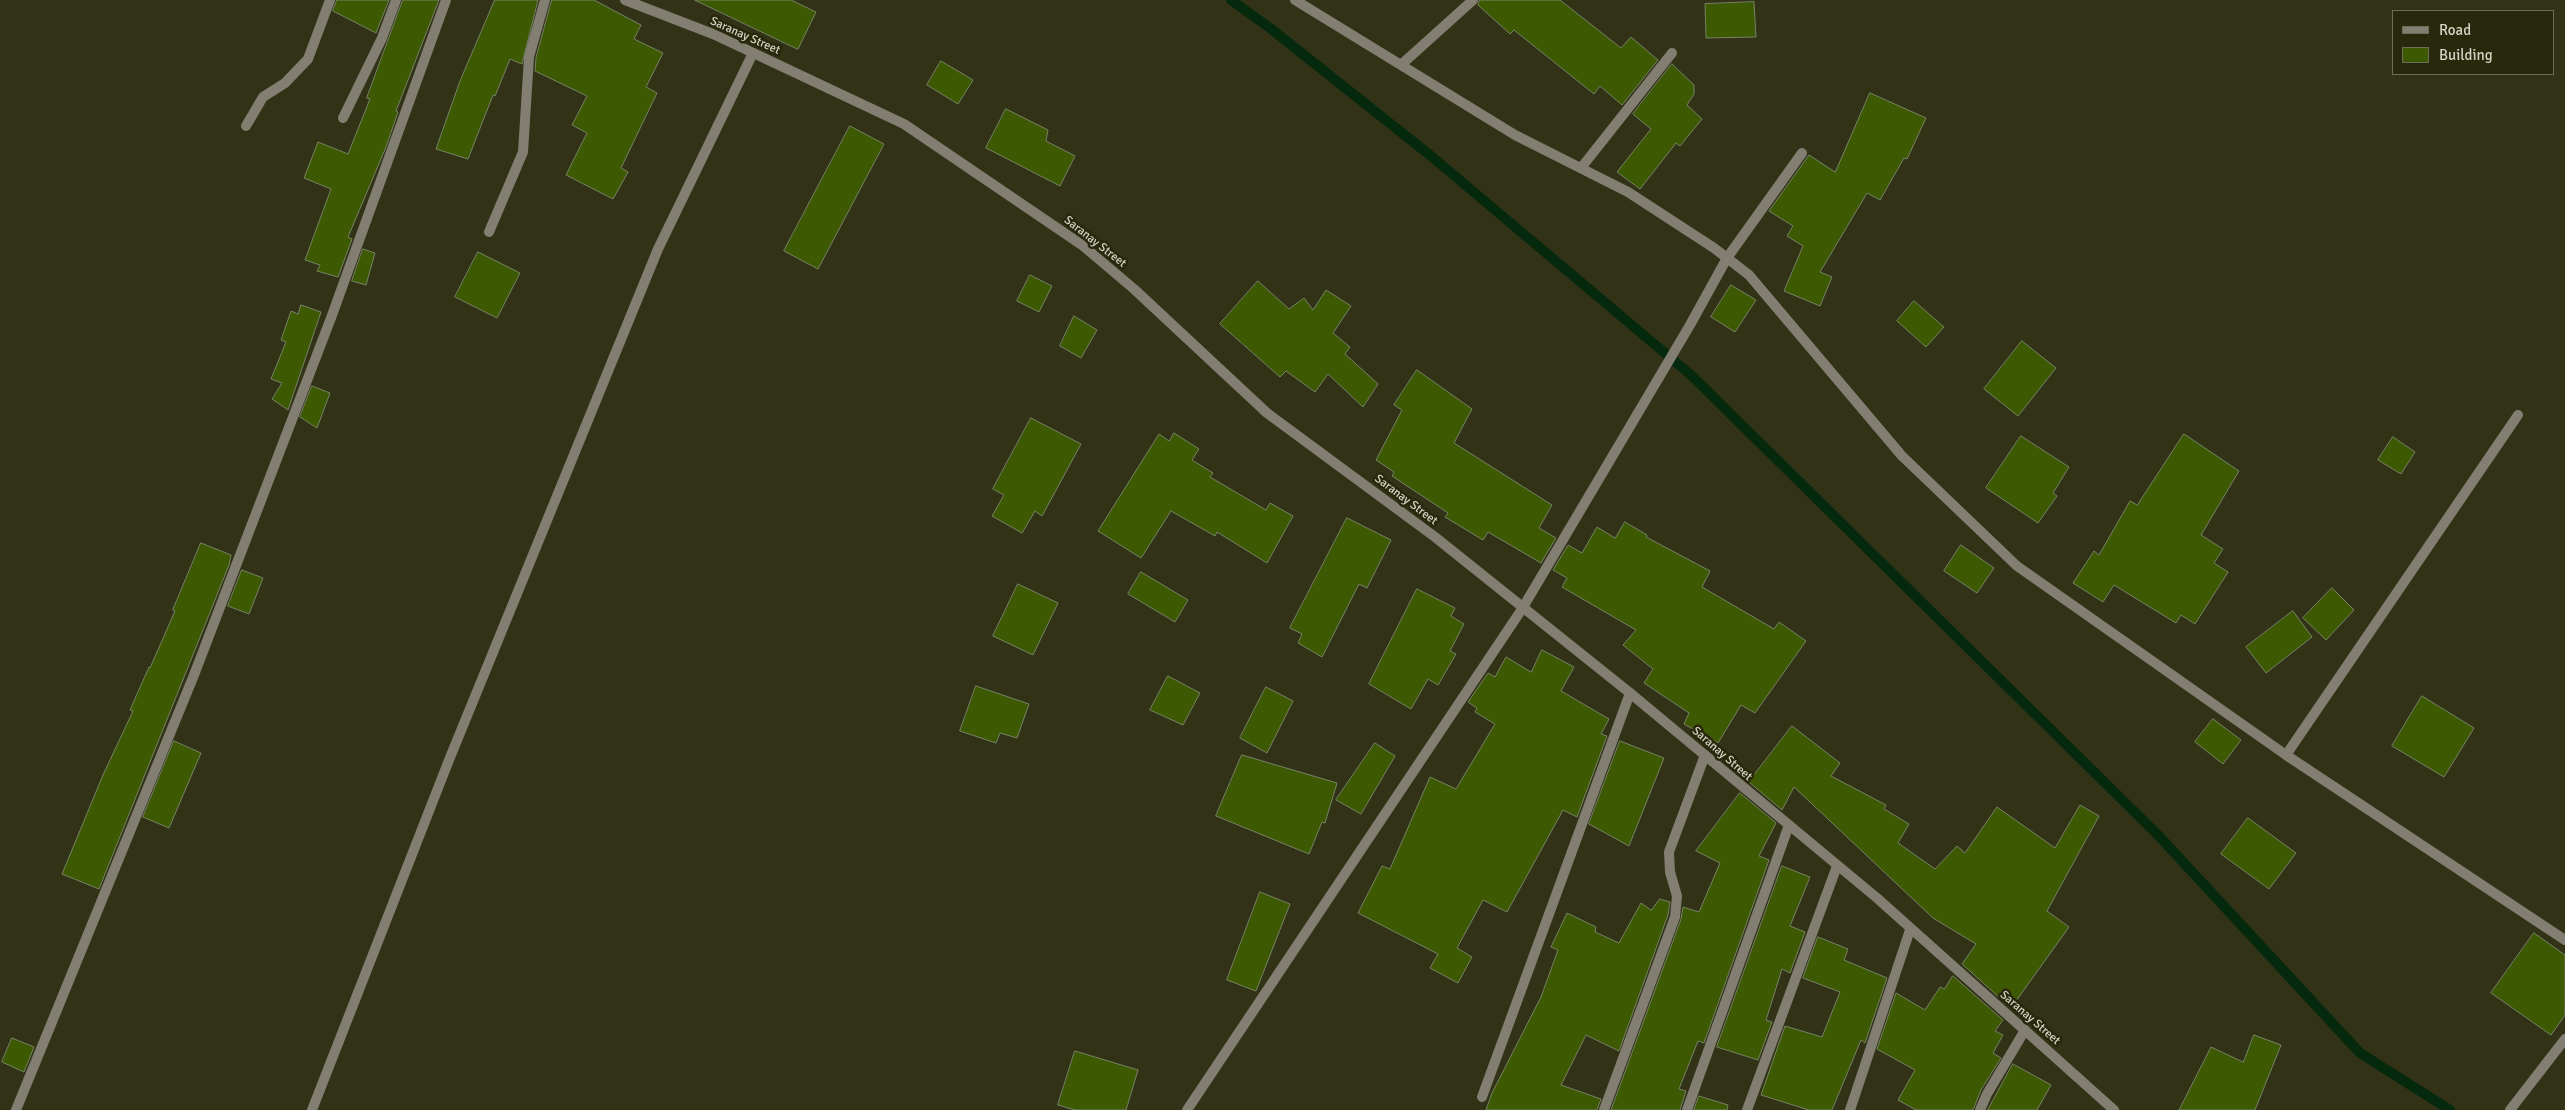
<!DOCTYPE html>
<style>
body{margin:0}
#map{position:relative;width:2565px;height:1110px;overflow:hidden;background:#323217;font-family:Signika,sans-serif}
canvas{display:block}
.legend{position:absolute;left:2392px;top:10px;width:162px;height:65px;box-sizing:border-box;background:#28280d;border:1px solid #6c6d56;margin:0;padding:6px 9px;list-style:none;font-size:15px;color:#d3d4c4}
.legend li{display:flex;align-items:center;gap:10px;height:25px}
.legend b{width:25px;border:1px solid #6c6d56}
</style>
<div id="map">
<canvas width="2565" height="1110"></canvas>
<ul class="legend">
<li><b style="height:6px;background:#827e71"></b>Road</li>
<li><b style="height:14px;background:#3d5902"></b>Building</li>
</ul>
</div>
<script>
const ctx = document.querySelector('canvas').getContext('2d');
ctx.lineJoin = 'round';
function stroke(path, color, width, dash) { ctx.strokeStyle = color; ctx.lineWidth = width; ctx.lineCap = dash ? 'butt' : 'round'; ctx.setLineDash(dash || []); ctx.stroke(path); }
function fillPath(path, color) { ctx.fillStyle = color; ctx.fill(path, 'evenodd'); }
function drawText(font, color, halo, rows, align = 'center') {
  ctx.font = font + ' Signika,sans-serif'; ctx.lineWidth = 5; ctx.setLineDash([]); ctx.textBaseline = 'middle'; ctx.strokeStyle = halo; ctx.fillStyle = color; for (const [text, x, y, turn = 0] of rows) {
    ctx.save(); ctx.translate(x, y); ctx.rotate((+turn || 0) * Math.PI / 180); ctx.textAlign = isNaN(turn) ? turn : align; if (halo) ctx.strokeText(text, 0, 0); ctx.fillText(text, 0, 0); ctx.restore();
  }
}
stroke(new Path2D(`
 M 1231,0 L 1270,28 L 1431,156 L 1691,375 L 2158,835 L 2360,1053 L 2450,1110`), '#05290c', 10);
const building = new Path2D(`
 M 337,0 L 389,0 L 376,33 L 333,11 Z
 M 403,0 L 439,0 L 396,111 L 398,112 L 386,147 L 348,237 L 352,239 L 338,277 L 317,271 L 320,265 L 305,260 L 331,189 L 304,178 L 318,142 L 348,154 L 370,99 L 367,98 Z
 M 495,0 L 538,0 L 522,64 L 510,59 L 495,96 L 493,95 L 468,159 L 436,149 L 460,81 Z
 M 552,0 L 594,0 L 641,25 L 634,39 L 663,53 L 646,87 L 657,93 L 621,168 L 628,172 L 613,199 L 566,175 L 587,133 L 572,125 L 587,96 L 535,71 L 536,58 Z
 M 695,0 L 791,0 L 816,12 L 798,49 Z
 M 1480,0 L 1560,0 L 1621,48 L 1631,37 L 1658,60 L 1622,105 L 1600,86 L 1594,94 L 1514,30 L 1510,34 L 1478,5 Z
 M 1754,2 L 1756,37 L 1706,38 L 1705,4 Z
 M 941,61 L 973,80 L 958,104 L 927,85 Z
 M 1672,64 L 1694,85 L 1694,94 L 1687,105 L 1702,119 L 1680,146 L 1676,143 L 1640,189 L 1617,172 L 1651,129 L 1633,114 Z
 M 1870,93 L 1926,118 L 1907,159 L 1904,158 L 1880,200 L 1867,193 L 1820,272 L 1832,277 L 1820,306 L 1784,291 L 1803,246 L 1787,236 L 1793,226 L 1769,211 L 1809,155 L 1835,172 Z
 M 1006,109 L 1048,130 L 1046,141 L 1075,156 L 1060,186 L 986,148 Z
 M 850,126 L 884,144 L 818,269 L 784,251 Z
 M 363,249 L 375,253 L 366,285 L 352,281 Z
 M 478,252 L 520,273 L 497,318 L 455,297 Z
 M 1030,275 L 1052,286 L 1039,312 L 1017,301 Z
 M 1258,281 L 1289,309 L 1304,298 L 1313,310 L 1326,290 L 1351,306 L 1333,333 L 1350,347 L 1345,354 L 1378,384 L 1363,407 L 1328,374 L 1315,392 L 1286,371 L 1280,377 L 1220,324 Z
 M 1731,285 L 1756,300 L 1735,332 L 1711,317 Z
 M 1914,301 L 1944,327 L 1926,347 L 1897,321 Z
 M 301,305 L 321,312 L 288,410 L 272,399 L 282,383 L 271,379 L 286,342 L 281,340 L 291,311 L 298,314 Z
 M 1074,316 L 1097,330 L 1081,358 L 1060,346 Z
 M 2022,341 L 2056,368 L 2018,416 L 1984,389 Z
 M 1417,370 L 1472,409 L 1454,443 L 1552,505 L 1539,528 L 1556,538 L 1541,563 L 1488,532 L 1483,540 L 1445,517 L 1448,513 L 1392,476 L 1394,472 L 1376,460 L 1402,410 L 1394,405 Z
 M 312,386 L 330,393 L 317,428 L 300,417 Z
 M 1031,418 L 1081,444 L 1042,516 L 1035,511 L 1022,533 L 992,516 L 1004,495 L 993,489 Z
 M 1174,433 L 1199,449 L 1192,460 L 1213,473 L 1210,477 L 1266,510 L 1270,503 L 1293,516 L 1267,563 L 1217,532 L 1215,536 L 1171,511 L 1141,558 L 1098,531 L 1159,434 L 1169,441 Z
 M 2184,434 L 2239,471 L 2201,535 L 2223,549 L 2214,563 L 2228,572 L 2195,624 L 2181,615 L 2176,623 L 2114,585 L 2103,602 L 2073,583 L 2094,551 L 2099,555 L 2130,501 L 2137,505 Z
 M 2021,436 L 2069,467 L 2053,493 L 2057,496 L 2038,523 L 1986,488 Z
 M 2393,437 L 2415,452 L 2401,474 L 2378,460 Z
 M 1347,518 L 1391,540 L 1367,588 L 1359,584 L 1322,657 L 1298,643 L 1302,634 L 1290,628 Z
 M 1625,522 L 1647,535 L 1646,537 L 1710,571 L 1702,587 L 1774,629 L 1779,622 L 1806,641 L 1755,713 L 1741,705 L 1718,743 L 1684,724 L 1689,713 L 1644,683 L 1653,669 L 1623,645 L 1636,630 L 1562,587 L 1567,578 L 1553,570 L 1568,545 L 1582,553 L 1597,527 L 1615,538 Z
 M 201,543 L 231,555 L 229,565 L 99,889 L 62,874 L 103,775 L 133,711 L 130,710 L 149,667 L 150,668 L 175,611 L 173,610 Z
 M 1961,545 L 1994,568 L 1977,593 L 1944,571 Z
 M 242,570 L 263,578 L 249,614 L 228,606 Z
 M 1141,572 L 1188,600 L 1175,622 L 1128,594 Z
 M 1018,584 L 1058,603 L 1033,655 L 993,636 Z
 M 2332,588 L 2354,610 L 2326,640 L 2303,618 Z
 M 1417,589 L 1455,608 L 1451,616 L 1464,624 L 1450,651 L 1456,654 L 1438,685 L 1428,679 L 1411,709 L 1369,684 Z
 M 2293,611 L 2312,637 L 2266,673 L 2246,647 Z
 M 1542,650 L 1574,667 L 1561,691 L 1609,719 L 1601,734 L 1607,736 L 1577,817 L 1563,810 L 1507,912 L 1483,900 L 1457,948 L 1472,957 L 1458,983 L 1430,968 L 1438,954 L 1358,913 L 1382,866 L 1390,869 L 1430,777 L 1456,789 L 1495,724 L 1475,712 L 1477,708 L 1468,702 L 1488,673 L 1495,677 L 1506,657 L 1531,672 Z
 M 1168,676 L 1200,693 L 1183,725 L 1150,710 Z
 M 976,686 L 1029,704 L 1017,738 L 1000,733 L 996,743 L 960,731 Z
 M 1266,687 L 1293,701 L 1267,753 L 1240,738 Z
 M 2422,696 L 2474,728 L 2444,777 L 2392,746 Z
 M 2213,719 L 2241,740 L 2223,764 L 2195,742 Z
 M 1792,726 L 1840,763 L 1831,776 L 1886,805 L 1884,809 L 1909,824 L 1898,843 L 1935,869 L 1957,846 L 1965,853 L 1997,807 L 2055,848 L 2080,805 L 2099,816 L 2047,911 L 2069,927 L 2011,1008 L 1962,964 L 1976,944 L 1933,918 L 1794,787 L 1782,810 L 1749,782 Z
 M 174,741 L 201,753 L 169,828 L 143,817 Z
 M 1620,741 L 1664,758 L 1629,846 L 1589,824 Z
 M 1375,743 L 1395,756 L 1361,814 L 1336,800 Z
 M 1242,755 L 1337,783 L 1325,823 L 1322,822 L 1309,854 L 1216,816 Z
 M 1740,793 L 1776,823 L 1759,856 L 1769,860 L 1704,1043 L 1698,1041 L 1679,1089 L 1686,1091 L 1680,1110 L 1611,1110 L 1681,919 L 1683,907 L 1699,912 L 1720,863 L 1696,851 Z
 M 2248,818 L 2296,853 L 2269,889 L 2221,854 Z
 M 1782,866 L 1810,877 L 1790,926 L 1805,932 L 1790,973 L 1782,969 L 1766,1020 L 1772,1022 L 1758,1060 L 1717,1047 Z
 M 1260,892 L 1290,904 L 1256,991 L 1227,980 Z
 M 1660,899 L 1670,902 L 1668,915 L 1619,1051 L 1586,1035 L 1561,1085 L 1601,1099 L 1597,1110 L 1486,1110 L 1492,1093 L 1541,997 L 1558,950 L 1551,947 L 1567,913 L 1596,927 L 1595,932 L 1619,943 L 1641,903 L 1651,910 Z
 M 2534,933 L 2565,955 L 2565,1015 L 2551,1035 L 2491,993 Z
 M 1818,937 L 1848,949 L 1844,960 L 1887,978 L 1865,1043 L 1861,1040 L 1832,1110 L 1809,1110 L 1761,1095 L 1785,1026 L 1822,1037 L 1840,992 L 1803,978 Z
 M 1953,976 L 2003,1020 L 1995,1031 L 2003,1035 L 1993,1053 L 2001,1058 L 1981,1090 L 1973,1110 L 1916,1110 L 1898,1100 L 1915,1070 L 1877,1049 L 1896,993 L 1925,1010 L 1940,987 L 1944,989 Z
 M 2254,1035 L 2281,1045 L 2255,1110 L 2179,1110 L 2211,1047 L 2243,1062 Z
 M 12,1038 L 34,1047 L 24,1072 L 2,1062 Z
 M 1075,1051 L 1138,1070 L 1126,1110 L 1075,1110 L 1058,1105 Z
 M 2013,1064 L 2051,1085 L 2037,1110 L 1988,1110 Z
 M 1699,1096 L 1728,1105 L 1727,1110 L 1694,1110 Z`);
fillPath(building, '#3d5902');
stroke(building, '#768367', 1);
stroke(new Path2D(`
 M 1295,0 L 1515,135 L 1628,192 L 1714,248 L 1749,275 L 1902,456 L 2017,566 L 2286,755 L 2565,940
 M 1402,64 L 1473,0
 M 343,118 L 382,38 L 396,0
 M 246,126 L 263,97 L 285,83 L 308,59 L 330,0
 M 1581,168 L 1672,53
 M 489,232 L 523,152 L 529,57 L 545,0
 M 2286,755 L 2518,415
 M 1482,1097 L 1630,693
 M 16,1110 L 194,675 L 331,318 L 446,0
 M 312,1110 L 449,760 L 658,249 L 753,53
 M 1187,1110 L 1522,609 L 1690,325 L 1727,258 L 1802,153
 M 1604,1110 L 1675,917 L 1677,896 L 1670,872 L 1669,852 L 1705,755
 M 1687,1110 L 1789,825
 M 1747,1110 L 1837,866
 M 1850,1110 L 1910,930
 M 1980,1110 L 1987,1094 L 2025,1030
 M 2510,1110 L 2565,1039`), '#827e71', 10);
stroke(new Path2D(`
 M 625,0 L 713,34 L 904,124 L 1082,245 L 1134,289 L 1267,413 L 1435,537 L 1630,693 L 1877,898 L 2114,1110`), '#827e71', 10);
drawText('12px', '#d3d4c4', '#28280d', [
 ["Saranay Street",745,36,24],
 ["Saranay Street",1095,242,38],
 ["Saranay Street",1406,500,37],
 ["Saranay Street",1722,754,41],
 ["Saranay Street",2030,1018,41]
]);
</script>
